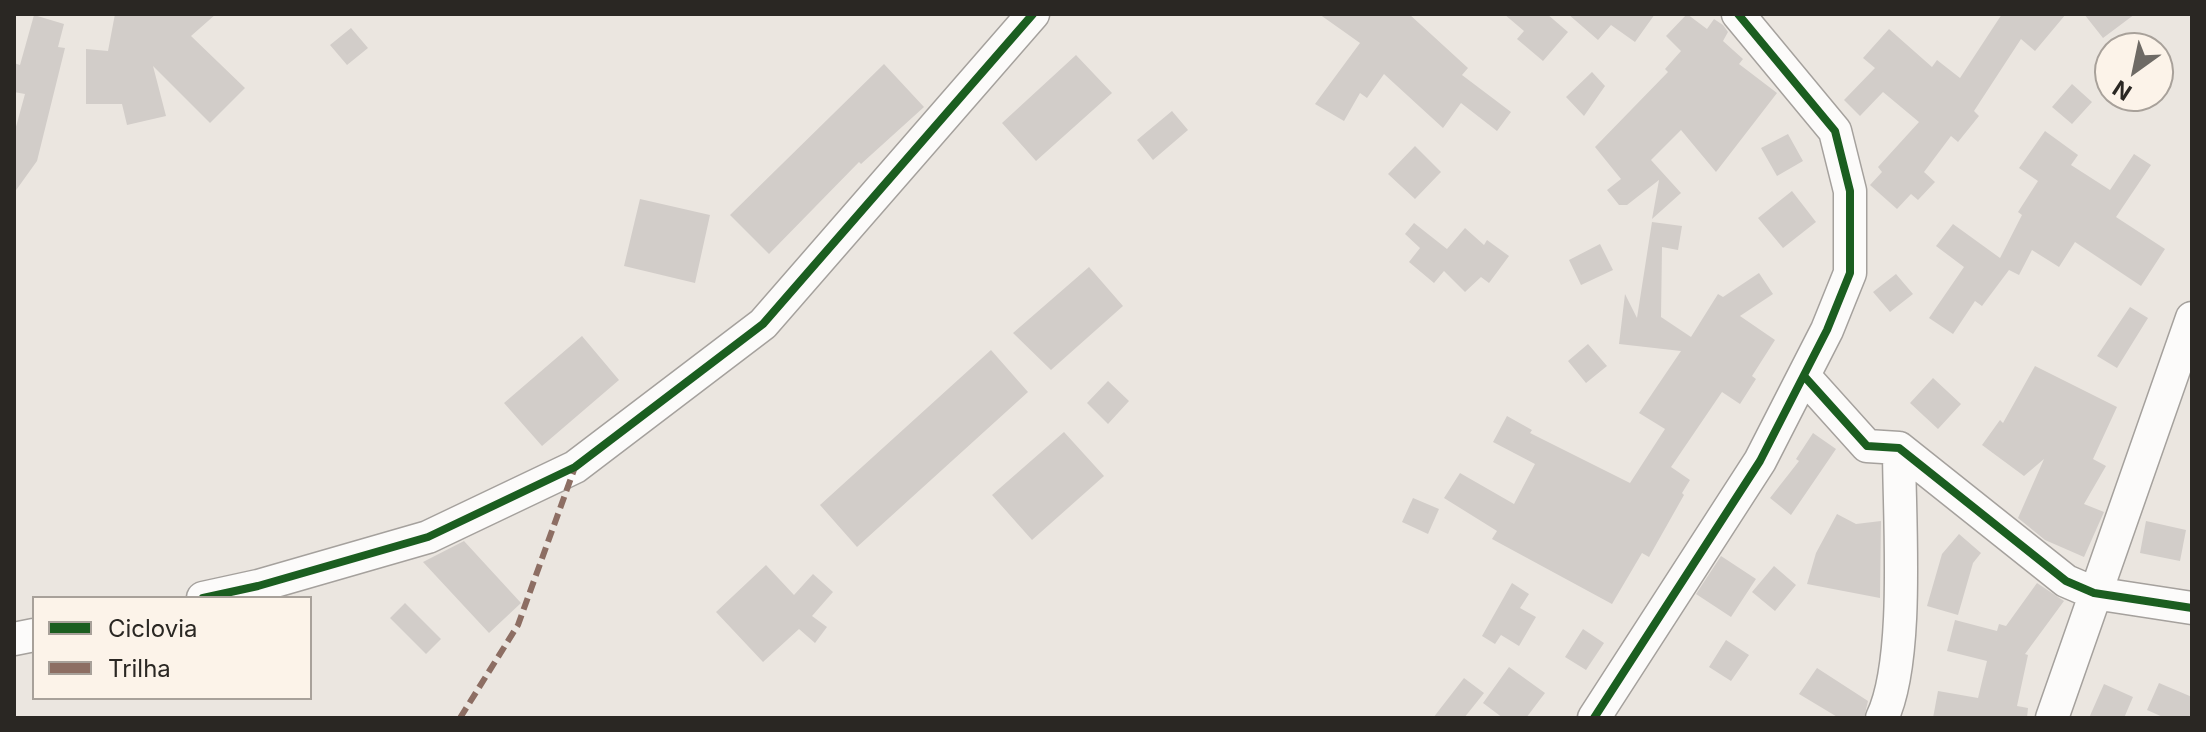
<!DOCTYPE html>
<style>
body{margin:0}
#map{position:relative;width:2206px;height:732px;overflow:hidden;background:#ebe6e0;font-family:Inter,sans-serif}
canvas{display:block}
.frame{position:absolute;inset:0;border:16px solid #2a2723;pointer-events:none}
.legend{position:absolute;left:32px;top:596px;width:280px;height:104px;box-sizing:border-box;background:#fcf3e9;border:2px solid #a8a19a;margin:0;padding:10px 14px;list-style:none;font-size:24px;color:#2a2723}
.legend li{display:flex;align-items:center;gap:16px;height:40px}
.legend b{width:40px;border:2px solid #a8a19a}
.north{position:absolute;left:2094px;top:32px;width:80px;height:80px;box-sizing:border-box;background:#fcf3e9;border:2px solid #a8a19a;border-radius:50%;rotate:213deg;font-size:22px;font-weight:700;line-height:32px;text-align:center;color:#2a2723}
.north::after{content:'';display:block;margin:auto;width:28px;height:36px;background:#6e6a65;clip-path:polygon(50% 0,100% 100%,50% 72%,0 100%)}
</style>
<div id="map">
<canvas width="2206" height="732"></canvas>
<div class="frame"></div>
<ul class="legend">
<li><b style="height:10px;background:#1b5e20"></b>Ciclovia</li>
<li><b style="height:10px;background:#8d6e63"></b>Trilha</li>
</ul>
<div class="north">N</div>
</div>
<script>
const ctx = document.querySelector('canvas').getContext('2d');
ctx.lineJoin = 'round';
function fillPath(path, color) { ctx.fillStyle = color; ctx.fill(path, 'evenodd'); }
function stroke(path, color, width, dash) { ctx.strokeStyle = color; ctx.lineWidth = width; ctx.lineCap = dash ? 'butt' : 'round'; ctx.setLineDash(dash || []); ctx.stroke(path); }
fillPath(new Path2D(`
 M 115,14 L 216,14 L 191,36 L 245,88 L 210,123 L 153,66 L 166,116 L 127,125 L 122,104 L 86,104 L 86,49 L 108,51 Z
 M 1319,14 L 1409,14 L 1468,68 L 1462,75 L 1511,112 L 1497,131 L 1461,103 L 1443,128 L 1384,74 L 1367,98 L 1360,93 L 1344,121 L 1315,104 L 1360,43 Z
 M 1504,14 L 1547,14 L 1568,32 L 1543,61 L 1517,39 L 1524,31 Z
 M 1568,14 L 1655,14 L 1635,42 L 1611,25 L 1598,40 Z
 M 1687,14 L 1707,29 L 1714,19 L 1723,25 L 1728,32 L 1723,41 L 1743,59 L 1739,64 L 1777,93 L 1716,172 L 1681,130 L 1651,160 L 1681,193 L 1652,219 L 1659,180 L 1627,205 L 1619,205 L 1607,190 L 1621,179 L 1595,147 L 1668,72 L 1665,69 L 1681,51 L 1666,36 Z
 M 2002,14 L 2066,14 L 2035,51 L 2021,39 L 1974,111 L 1979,116 L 1958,142 L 1951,136 L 1924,172 L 1935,182 L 1918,200 L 1911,194 L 1897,209 L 1870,185 L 1882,172 L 1878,167 L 1919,122 L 1883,92 L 1860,116 L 1844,100 L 1875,68 L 1863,58 L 1889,29 L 1932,67 L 1937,60 L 1960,78 Z
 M 2084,14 L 2135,14 L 2103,38 Z
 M 34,15 L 64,24 L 58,47 L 65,48 L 37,161 L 14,193 L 14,134 L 25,94 L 14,92 L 14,63 L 20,65 Z
 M 351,28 L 368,48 L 347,65 L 330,45 Z
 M 1076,55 L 1112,93 L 1036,161 L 1002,123 Z
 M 884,64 L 924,107 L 861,164 L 859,162 L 769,254 L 730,215 Z
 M 1592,72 L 1605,86 L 1584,116 L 1566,97 Z
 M 2072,84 L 2092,102 L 2072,124 L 2052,107 Z
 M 1172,111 L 1188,130 L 1153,160 L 1137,140 Z
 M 2045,131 L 2078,155 L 2071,165 L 2110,190 L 2134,154 L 2151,165 L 2116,217 L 2165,249 L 2141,286 L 2075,242 L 2059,267 L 2032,250 L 2019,275 L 2009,270 L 1982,306 L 1975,301 L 1953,334 L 1929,318 L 1964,267 L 1936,246 L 1953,224 L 2000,258 L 2022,215 L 2018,212 L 2038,181 L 2019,168 Z
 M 1788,134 L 1803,161 L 1777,176 L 1761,148 Z
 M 1415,146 L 1441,172 L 1415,199 L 1388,174 Z
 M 1792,191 L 1816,222 L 1783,248 L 1758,218 Z
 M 640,199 L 710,215 L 695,283 L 624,266 Z
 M 1652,222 L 1682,226 L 1678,250 L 1662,247 L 1661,317 L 1691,337 L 1718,294 L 1723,297 L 1759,273 L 1773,294 L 1740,316 L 1775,340 L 1752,376 L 1756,379 L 1740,404 L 1722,392 L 1671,467 L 1690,480 L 1682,493 L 1684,495 L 1649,557 L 1642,553 L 1612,604 L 1492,539 L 1497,531 L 1444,498 L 1460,473 L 1514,504 L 1535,464 L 1493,442 L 1507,416 L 1532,430 L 1530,433 L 1630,483 L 1665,429 L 1639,413 L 1681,351 L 1619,344 L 1625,294 L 1637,318 Z
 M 1414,223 L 1447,249 L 1465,228 L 1484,245 L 1487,240 L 1509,256 L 1489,283 L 1481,277 L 1465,292 L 1444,271 L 1434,283 L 1409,262 L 1420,248 L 1405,234 Z
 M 1600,244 L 1613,270 L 1581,285 L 1569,260 Z
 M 1089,267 L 1123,306 L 1051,370 L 1013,333 Z
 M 1896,274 L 1913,294 L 1890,312 L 1873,292 Z
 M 2130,307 L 2148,318 L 2117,368 L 2097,356 Z
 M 582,336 L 619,380 L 542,446 L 504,403 Z
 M 1588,344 L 1607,366 L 1586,383 L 1568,361 Z
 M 991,350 L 1028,392 L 857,547 L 820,505 Z
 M 2035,366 L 2117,407 L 2093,459 L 2106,466 L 2084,504 L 2104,512 L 2084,557 L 2045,540 L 2018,518 L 2044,459 L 2024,476 L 1982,445 L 2000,420 L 2003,423 Z
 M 1933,378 L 1961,404 L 1938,429 L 1910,403 Z
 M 1108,381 L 1129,401 L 1108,424 L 1087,403 Z
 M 1064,432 L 1104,476 L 1032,540 L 992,495 Z
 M 1813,433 L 1836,449 L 1791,515 L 1770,498 L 1799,461 L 1796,459 Z
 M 1413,498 L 1439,509 L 1428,534 L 1402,522 Z
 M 1837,514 L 1856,524 L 1881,521 L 1880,598 L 1807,584 L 1816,553 Z
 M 2146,521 L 2186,530 L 2180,561 L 2140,553 Z
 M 1959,534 L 1981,553 L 1973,563 L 1958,615 L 1927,606 L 1942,554 Z
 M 464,541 L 521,603 L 489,633 L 423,562 Z
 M 1721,556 L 1756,579 L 1731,617 L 1696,594 Z
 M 766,565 L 794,595 L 813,574 L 833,592 L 812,616 L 827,627 L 815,643 L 799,629 L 763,662 L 716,612 Z
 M 1774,566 L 1796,585 L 1775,611 L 1752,592 Z
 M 1512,583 L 1529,594 L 1520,608 L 1536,617 L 1519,646 L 1501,635 L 1495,644 L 1482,636 Z
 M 2037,583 L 2064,601 L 2025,654 L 2028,655 L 2017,706 L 2028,708 L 2027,718 L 1933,718 L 1938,691 L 1978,698 L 1987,661 L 1947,651 L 1955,620 L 1997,631 L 1999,624 L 2006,626 Z
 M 405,603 L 441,639 L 426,654 L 390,618 Z
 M 1583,629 L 1604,643 L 1586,670 L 1565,657 Z
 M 1726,640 L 1749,655 L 1731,681 L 1709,667 Z
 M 1509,667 L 1545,693 L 1526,718 L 1503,718 L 1483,703 Z
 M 1817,668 L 1868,701 L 1864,718 L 1839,718 L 1799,694 Z
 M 1464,678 L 1484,693 L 1464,718 L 1433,718 Z
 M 2159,683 L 2192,697 L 2192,718 L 2165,718 L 2147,710 Z
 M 2104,684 L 2133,697 L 2124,718 L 2089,718 Z`), '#d2cdc9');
const minor = new Path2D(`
 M 1804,376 L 1867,446 L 1899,448 L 2066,581 L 2094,593 L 2192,608
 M 203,598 L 258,586 L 428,537 L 575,467 L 763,324 L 1033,14
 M 14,639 L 34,635
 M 1594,718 L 1760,461 L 1827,330 L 1850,273 L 1850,191 L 1835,131 L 1738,14
 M 1882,718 C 1910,660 1899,517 1899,448
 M 2052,718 L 2192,318`);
stroke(minor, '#a5a19d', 35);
stroke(minor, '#fcfbfa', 32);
stroke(new Path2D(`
 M 460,718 L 518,625 L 575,467`), '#8d6e63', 6, [12, 6]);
stroke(new Path2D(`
 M 1804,376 L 1867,446 L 1899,448 L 2066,581 L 2094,593 L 2192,608
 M 203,598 L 258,586 L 428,537 L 575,467 L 763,324 L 1033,14
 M 1594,718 L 1760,461 L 1827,330 L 1850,273 L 1850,191 L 1835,131 L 1738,14`), '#1b5e20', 8);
</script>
